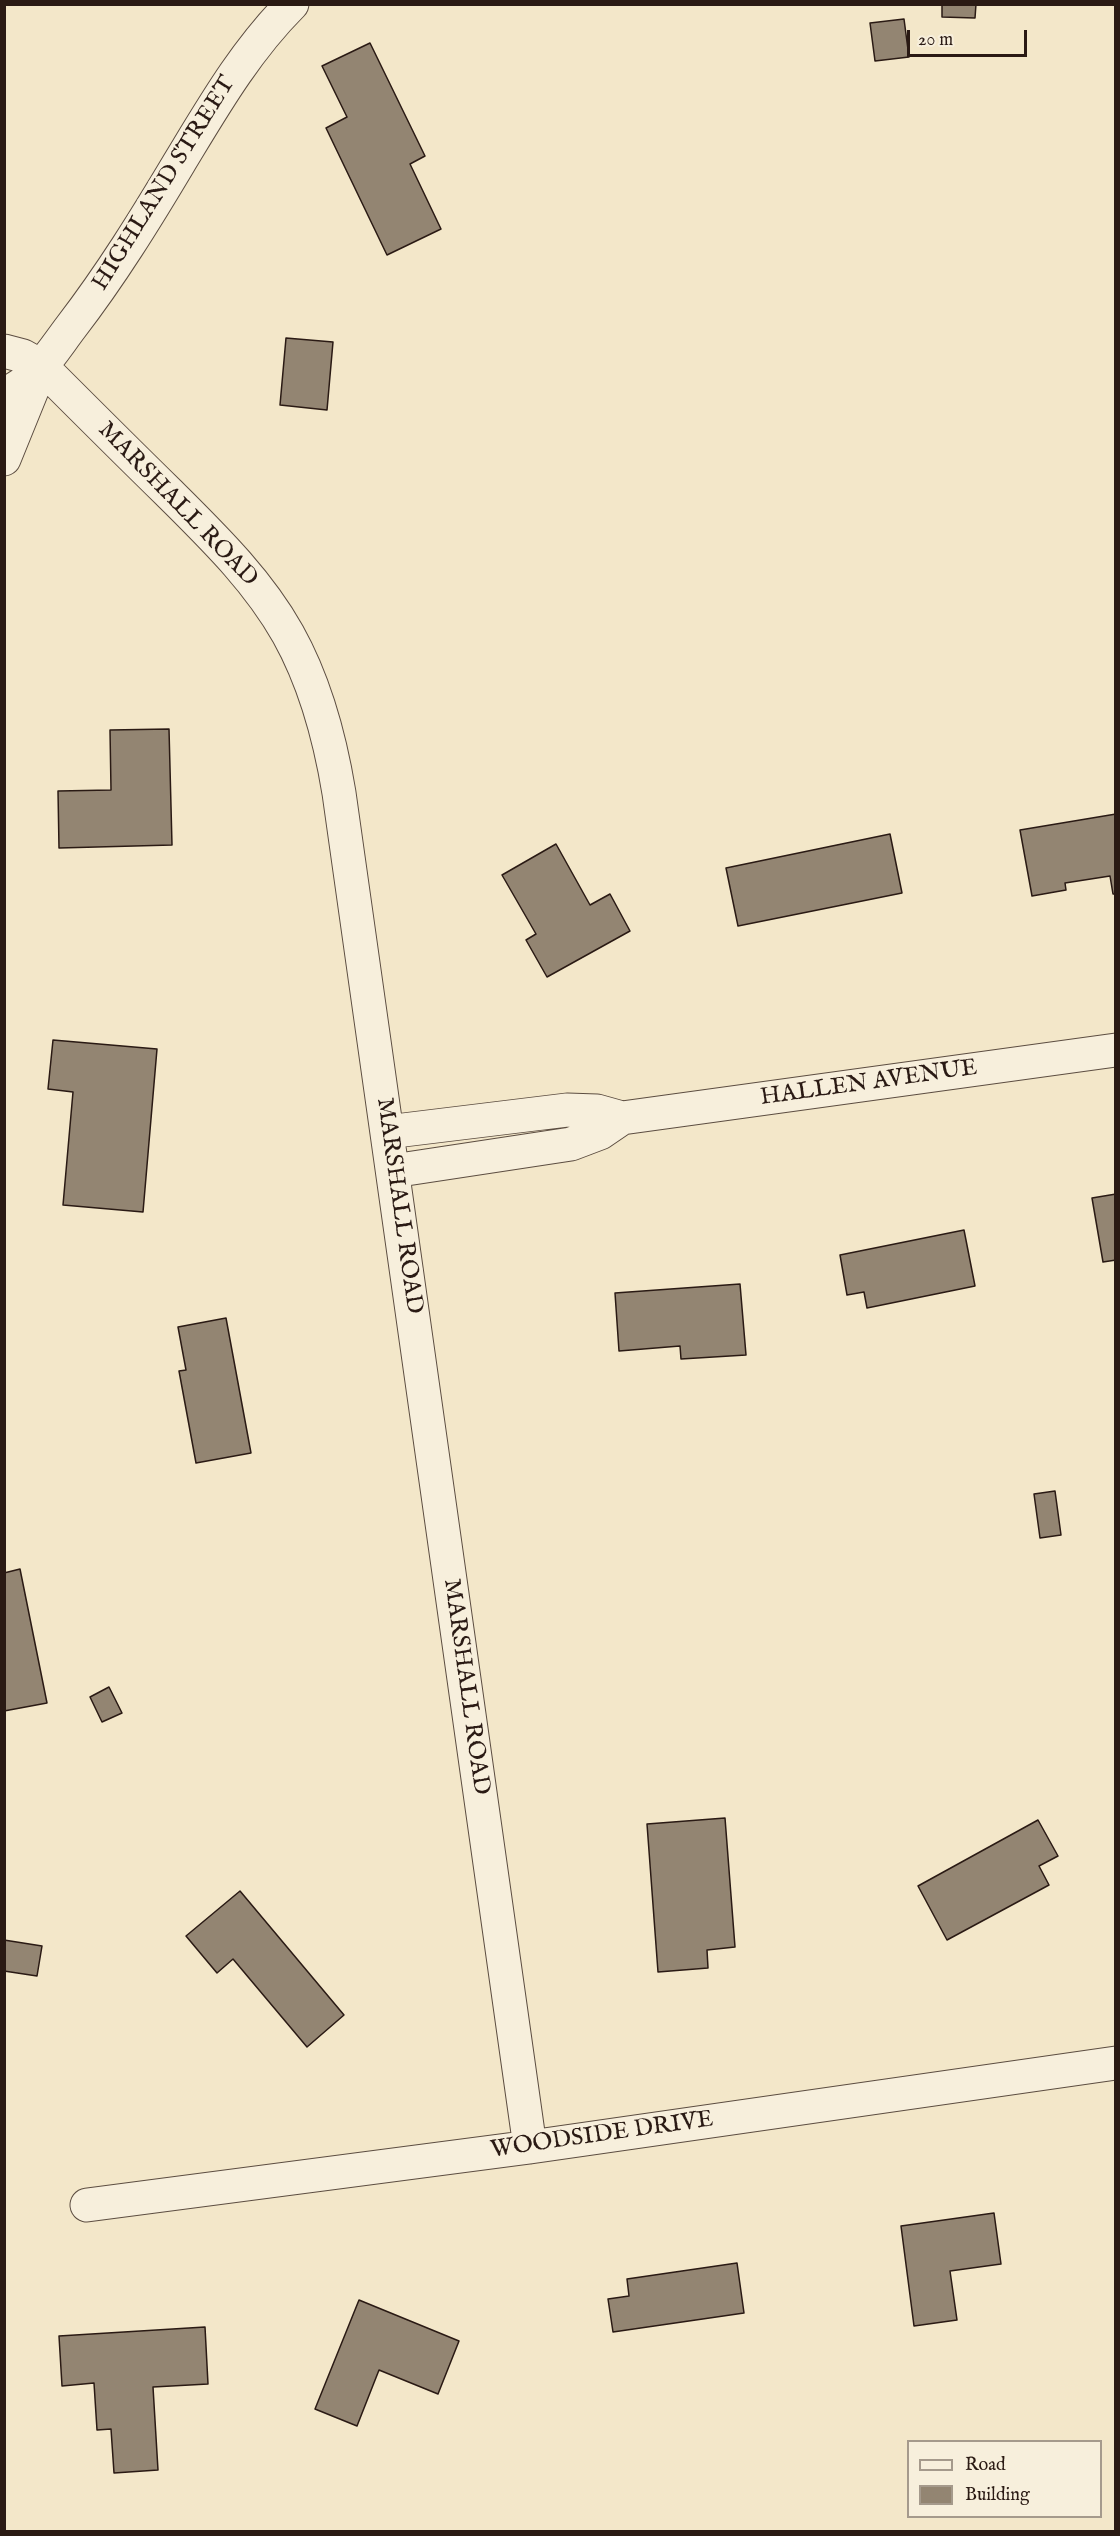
<!DOCTYPE html>
<style>
body{margin:0}
#map{position:relative;width:1120px;height:2536px;overflow:hidden;background:#f3e7c9;font-family:"IM FELL English",serif}
canvas{display:block}
.frame{position:absolute;inset:0;border:6px solid #2a1a14;pointer-events:none}
.legend{position:absolute;left:907px;top:2440px;width:195px;height:78px;box-sizing:border-box;background:#f7efdc;border:2px solid #a59a8c;margin:0;padding:8px 10px;list-style:none;font-size:18px;color:#2a1a14}
.legend li{display:flex;align-items:center;gap:12px;height:30px}
.legend b{width:30px;border:2px solid #a59a8c}
.scale{position:absolute;left:907px;top:30px;width:120px;height:27px;box-sizing:border-box;border:3px solid #2a1a14;border-top:0;padding-left:8px;font-size:18px;line-height:21px;white-space:nowrap;color:#2a1a14;-webkit-text-stroke:4px #f7efdc;paint-order:stroke}
</style>
<div id="map">
<canvas width="1120" height="2536"></canvas>
<div class="frame"></div>
<ul class="legend">
<li><b style="height:8px;background:#f7efdc"></b>Road</li>
<li><b style="height:16px;background:#938572"></b>Building</li>
</ul>
<div class="scale">20 m</div>
</div>
<script>
const ctx = document.querySelector('canvas').getContext('2d');
ctx.lineJoin = 'round';
function fillPath(path, color) { ctx.fillStyle = color; ctx.fill(path, 'evenodd'); }
function stroke(path, color, width, dash) { ctx.strokeStyle = color; ctx.lineWidth = width; ctx.lineCap = dash ? 'butt' : 'round'; ctx.setLineDash(dash || []); ctx.stroke(path); }
function drawText(font, color, halo, rows, align = 'center') {
  ctx.font = font + ' "IM FELL English",serif'; ctx.lineWidth = 6; ctx.setLineDash([]); ctx.textBaseline = 'middle'; ctx.strokeStyle = halo; ctx.fillStyle = color; for (const [text, x, y, turn = 0] of rows) {
    ctx.save(); ctx.translate(x, y); ctx.rotate((+turn || 0) * Math.PI / 180); ctx.textAlign = isNaN(turn) ? turn : align; if (halo) ctx.strokeText(text, 0, 0); ctx.fillText(text, 0, 0); ctx.restore();
  }
}
const building = new Path2D(`
 M 942,4 L 976,4 L 975,18 L 942,17 Z
 M 904,19 L 909,57 L 875,61 L 870,23 Z
 M 370,43 L 425,156 L 410,164 L 441,229 L 387,255 L 326,128 L 347,117 L 322,66 Z
 M 286,338 L 333,342 L 327,410 L 280,405 Z
 M 169,729 L 172,845 L 59,848 L 58,791 L 111,790 L 110,730 Z
 M 1116,814 L 1116,894 L 1113,894 L 1110,876 L 1065,883 L 1066,890 L 1032,896 L 1020,830 Z
 M 890,834 L 902,893 L 738,926 L 726,868 Z
 M 556,844 L 590,905 L 610,894 L 630,931 L 547,977 L 526,940 L 536,934 L 502,875 Z
 M 53,1040 L 157,1049 L 143,1212 L 63,1205 L 73,1092 L 48,1089 Z
 M 1116,1194 L 1116,1260 L 1103,1262 L 1092,1198 Z
 M 964,1230 L 975,1286 L 867,1308 L 864,1292 L 847,1295 L 840,1255 Z
 M 740,1284 L 746,1355 L 681,1359 L 680,1346 L 619,1351 L 615,1293 Z
 M 226,1318 L 251,1453 L 196,1463 L 179,1371 L 186,1370 L 178,1327 Z
 M 1055,1491 L 1061,1535 L 1040,1538 L 1034,1494 Z
 M 20,1569 L 47,1703 L 4,1711 L 4,1573 Z
 M 109,1687 L 122,1713 L 102,1722 L 90,1697 Z
 M 725,1818 L 735,1947 L 707,1950 L 708,1968 L 658,1972 L 647,1824 Z
 M 1038,1820 L 1058,1856 L 1039,1866 L 1049,1885 L 947,1940 L 918,1886 Z
 M 240,1891 L 344,2015 L 307,2047 L 233,1959 L 217,1973 L 186,1936 Z
 M 4,1940 L 42,1946 L 37,1976 L 4,1971 Z
 M 994,2213 L 1001,2264 L 950,2271 L 957,2320 L 914,2326 L 901,2226 Z
 M 737,2263 L 744,2313 L 613,2332 L 608,2299 L 629,2296 L 627,2279 Z
 M 359,2300 L 459,2341 L 438,2394 L 379,2370 L 357,2426 L 315,2409 Z
 M 205,2327 L 208,2384 L 153,2387 L 158,2470 L 114,2473 L 111,2429 L 97,2430 L 94,2383 L 62,2386 L 59,2336 Z`);
fillPath(building, '#938572');
stroke(building, '#2a1a14', 1.5);
const minor = new Path2D(`
 M 4,351 L 23,356 L 41,366 C 83,408 125,450 168,492 C 212,536 257,579 288,634 C 316,684 330,738 339,793 L 530,2147
 M 4,394 C 35,382 52,352 71,327 C 111,275 145,220 179,163 C 213,107 245,51 292,4
 M 4,459 L 41,368
 M 387,1132 L 567,1110 L 597,1111 L 622,1118 L 1116,1050
 M 393,1171 L 571,1144 L 600,1133 L 622,1118
 M 87,2205 L 530,2147 L 1116,2063`);
stroke(minor, '#5c4d41', 35);
stroke(minor, '#f7efdc', 33);
drawText('24px', '#2a1a14', '#f7efdc', [
 ["HIGHLAND STREET",165,184,-58],
 ["MARSHALL ROAD",177,505,46],
 ["HALLEN AVENUE",869,1084,-8],
 ["MARSHALL ROAD",398,1206,82],
 ["MARSHALL ROAD",465,1687,82],
 ["WOODSIDE DRIVE",602,2136,-8]
]);
</script>
